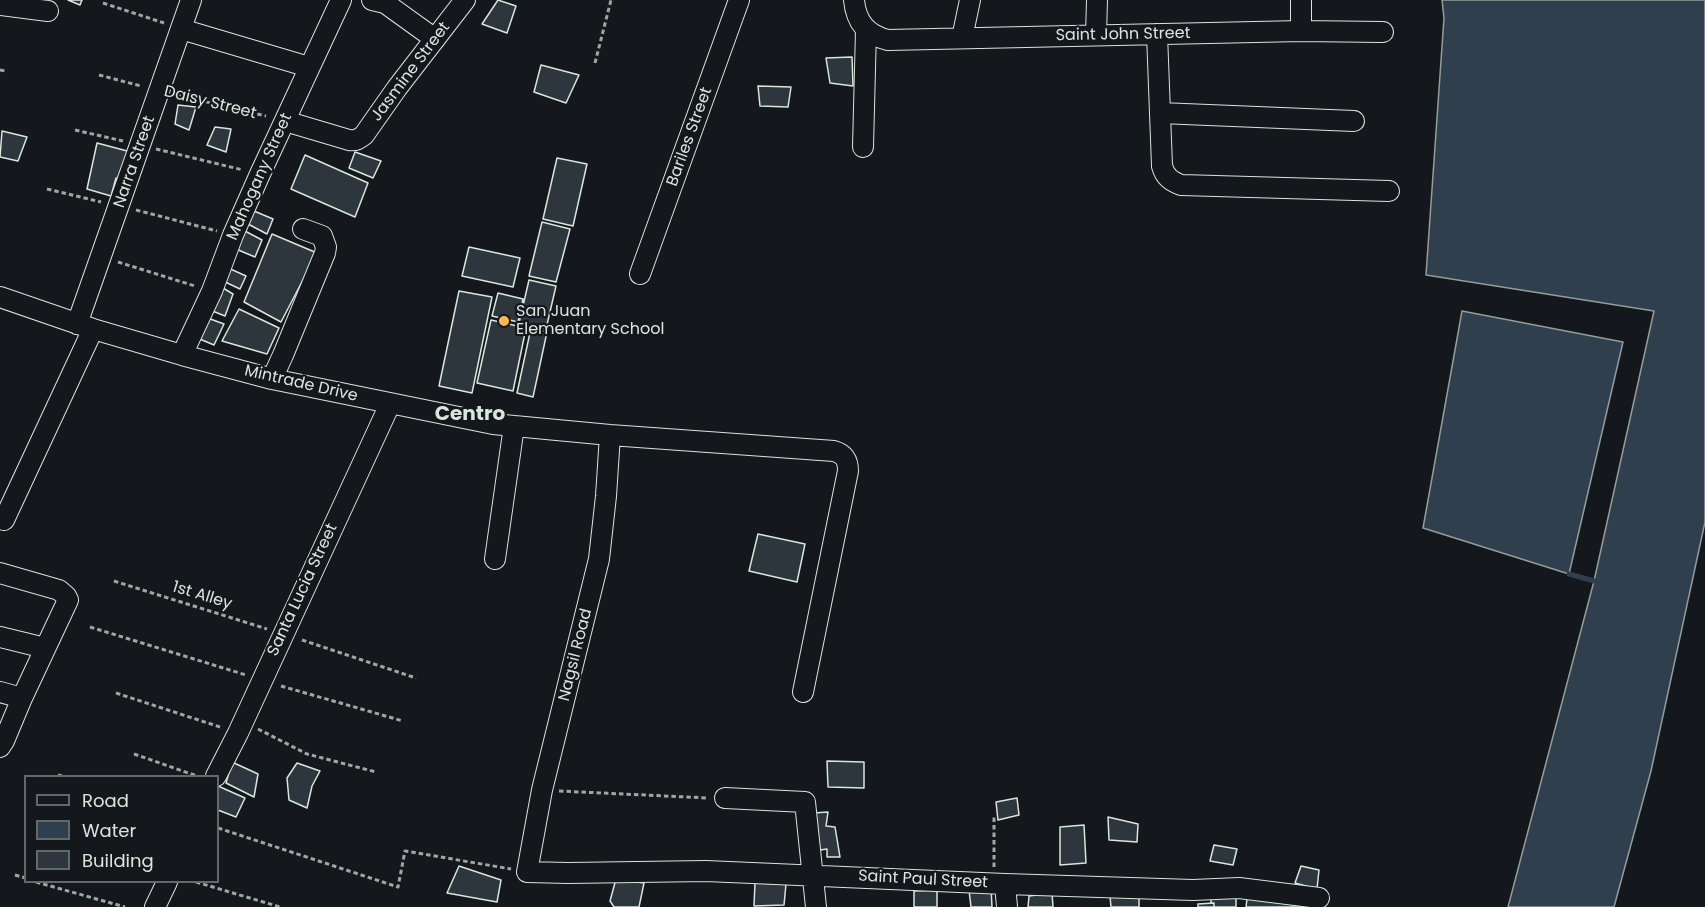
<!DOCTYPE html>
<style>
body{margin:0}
#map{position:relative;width:1705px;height:907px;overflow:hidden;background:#14181c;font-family:Poppins,sans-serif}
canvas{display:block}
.legend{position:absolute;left:24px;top:775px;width:195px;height:108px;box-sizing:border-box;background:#14181c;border:2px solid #626a69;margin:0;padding:8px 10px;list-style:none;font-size:18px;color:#d8e6dc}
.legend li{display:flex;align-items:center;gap:12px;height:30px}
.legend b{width:30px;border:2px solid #626a69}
</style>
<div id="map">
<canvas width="1705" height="907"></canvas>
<ul class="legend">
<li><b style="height:8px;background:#14181c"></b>Road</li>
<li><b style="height:16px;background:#2f3f4d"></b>Water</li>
<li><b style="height:16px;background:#2c363c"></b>Building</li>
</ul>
</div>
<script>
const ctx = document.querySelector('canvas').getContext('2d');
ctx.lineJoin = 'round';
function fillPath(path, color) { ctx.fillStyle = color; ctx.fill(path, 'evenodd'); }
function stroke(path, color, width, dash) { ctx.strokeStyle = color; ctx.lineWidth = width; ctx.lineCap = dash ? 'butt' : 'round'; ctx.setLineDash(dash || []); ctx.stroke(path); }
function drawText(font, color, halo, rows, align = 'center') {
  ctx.font = font + ' Poppins,sans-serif'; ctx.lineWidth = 4.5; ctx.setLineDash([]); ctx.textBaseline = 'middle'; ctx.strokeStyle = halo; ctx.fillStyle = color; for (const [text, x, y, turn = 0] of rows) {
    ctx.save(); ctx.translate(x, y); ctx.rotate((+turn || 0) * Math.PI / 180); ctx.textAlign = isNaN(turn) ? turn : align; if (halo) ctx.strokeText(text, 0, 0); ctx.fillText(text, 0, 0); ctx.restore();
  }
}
const water = new Path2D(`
 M 1442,0 L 1705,0 L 1705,522 L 1651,771 L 1614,907 L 1508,907 L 1594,581 L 1654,311 L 1426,275 L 1444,18 Z
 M 1462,311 L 1623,342 L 1569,574 L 1423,528 Z`);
fillPath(water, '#2f3f4d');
stroke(water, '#939e99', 1.5);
stroke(new Path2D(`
 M 1569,574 L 1594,581`), '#2f3f4d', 5);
const building = new Path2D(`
 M 68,0 L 82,0 L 80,5 Z
 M 498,0 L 516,6 L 507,33 L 482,24 Z
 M 852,57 L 853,86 L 830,83 L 826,58 Z
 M 541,65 L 579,75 L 566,103 L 534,92 Z
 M 758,86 L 791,87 L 788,107 L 760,106 Z
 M 178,105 L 196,107 L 189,130 L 175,124 Z
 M 215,127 L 231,129 L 226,152 L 207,145 Z
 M 2,131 L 27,137 L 18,161 L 0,157 Z
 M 97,143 L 131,152 L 122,179 L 116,178 L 111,196 L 87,189 Z
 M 355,152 L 381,161 L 373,178 L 349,168 Z
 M 305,155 L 368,183 L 355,217 L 291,189 Z
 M 557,158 L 587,164 L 573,226 L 543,219 Z
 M 254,211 L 273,219 L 267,234 L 248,224 Z
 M 542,222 L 570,229 L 556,282 L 529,276 Z
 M 243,230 L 262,240 L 255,257 L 236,249 Z
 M 272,234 L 317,253 L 281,322 L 244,302 Z
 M 469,247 L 520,258 L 513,287 L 462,276 Z
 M 226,267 L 246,276 L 240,289 L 221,280 Z
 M 529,280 L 556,286 L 546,329 L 519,323 Z
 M 218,285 L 233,294 L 225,316 L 210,310 Z
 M 459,291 L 492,297 L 472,393 L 439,386 Z
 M 498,293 L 523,299 L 518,322 L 492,316 Z
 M 239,309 L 279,328 L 267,354 L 222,341 Z
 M 205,317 L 224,324 L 214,345 L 195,337 Z
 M 491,320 L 526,328 L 513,391 L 477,383 Z
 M 531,328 L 547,332 L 533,397 L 517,393 Z
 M 758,534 L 805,544 L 797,582 L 749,571 Z
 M 827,761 L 864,762 L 864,788 L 828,787 Z
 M 232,762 L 258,774 L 254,797 L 226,783 Z
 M 297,763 L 320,771 L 312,786 L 307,808 L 289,800 L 287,778 Z
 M 218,786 L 245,798 L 236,817 L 218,810 Z
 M 1017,798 L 1019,815 L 998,820 L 996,802 Z
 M 828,812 L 826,826 L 835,827 L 840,857 L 827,857 L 827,849 L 813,851 L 813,813 Z
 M 1108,817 L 1138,824 L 1137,842 L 1109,840 Z
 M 1084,825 L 1086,863 L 1060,865 L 1060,827 Z
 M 1214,845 L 1237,849 L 1233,865 L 1210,861 Z
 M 459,866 L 501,880 L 497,902 L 447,893 Z
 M 1301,866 L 1319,870 L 1317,889 L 1295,883 Z
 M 616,879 L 644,883 L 639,907 L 614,907 L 610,901 Z
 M 755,883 L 786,884 L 784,905 L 754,906 Z
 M 991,887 L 992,907 L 971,907 L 969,890 Z
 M 937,890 L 937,907 L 914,907 L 914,891 Z
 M 1248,891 L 1321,907 L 1246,907 Z
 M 1211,892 L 1236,894 L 1236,907 L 1214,907 L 1214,903 L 1211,903 Z
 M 1052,893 L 1053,907 L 1028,907 L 1029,896 Z
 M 1139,894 L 1139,907 L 1111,907 L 1110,896 Z
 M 1214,903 L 1214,907 L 1198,907 L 1198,904 Z`);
fillPath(building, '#2c363c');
stroke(building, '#d8e6dc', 1.5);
const minor = new Path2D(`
 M 372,0 L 385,3 L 435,39
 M 854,0 C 856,22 867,35 888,40 L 1301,31 L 1383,32
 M 1301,0 L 1301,31
 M 0,5 L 48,11
 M 181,29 L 309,67
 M 1157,34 L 1162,166 C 1165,177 1171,181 1181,185 L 1389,191
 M 1096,35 L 1097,0
 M 962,38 L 970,0
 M 1160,113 L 1354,121
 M 285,121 L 349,140 C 356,141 359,139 364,135 L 397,88 L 465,0
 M 863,147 L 866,30
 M 640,274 L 739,0
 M 0,297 L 93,329 L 182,355 L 272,379 L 493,424 L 610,435 L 834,451 C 844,454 848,459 848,471 L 803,692
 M 77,324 L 191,0
 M 182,355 L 212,291 L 233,235 L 260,174 L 341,0
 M 272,379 L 283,355 L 325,253 L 326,247 L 322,236 L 303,229
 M 610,435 L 606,496 L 599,559 L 542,790 L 527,872 L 568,873 L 706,871 L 1005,884 L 1193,890 L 1239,888 L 1319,898
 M 4,520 L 93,329
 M 495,559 L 514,426
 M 0,573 L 59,590 L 66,596 L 68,600 L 22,698 L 4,741 L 0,747
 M 0,637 L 45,648
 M 0,692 L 22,698
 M 216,776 L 238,733 L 390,404
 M 725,798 L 805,802 L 816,907
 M 1005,884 L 1007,907
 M 155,907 L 167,882`);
stroke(minor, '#d8e6dc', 22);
stroke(new Path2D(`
 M 103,3 L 164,23
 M 595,63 L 611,0
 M 0,70 L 5,71
 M 99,75 L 141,86
 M 177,95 L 266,116
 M 75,130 L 123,141
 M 156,149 L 243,170
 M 47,189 L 101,202
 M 136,210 L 217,231
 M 118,262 L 195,286
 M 114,581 L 267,629
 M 90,627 L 246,675
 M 302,640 L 416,678
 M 281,686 L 403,721
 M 116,693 L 220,727
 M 258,729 L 307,754 L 376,772
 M 134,754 L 197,776
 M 58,775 L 62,776
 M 559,791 L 708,798
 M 218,828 L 398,887 L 405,851 L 511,869
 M 994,867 L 994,817
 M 15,875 L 26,878
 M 36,882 L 125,907
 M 196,882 L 280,907`), '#9da8a2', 3, [4.5, 3]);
stroke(minor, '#14181c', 20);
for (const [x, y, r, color] of [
 [504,321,6,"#ffb74d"]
]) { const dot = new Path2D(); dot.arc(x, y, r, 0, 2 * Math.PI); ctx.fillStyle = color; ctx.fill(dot); stroke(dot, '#14181c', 2); }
drawText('16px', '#d8e6dc', '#14181c', [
 ["Saint John Street",1123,35,-1],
 ["Jasmine Street",411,72,-53],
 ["Daisy Street",210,103,14],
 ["Bariles Street",690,137,-70],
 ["Narra Street",135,162,-71],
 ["Mahogany Street",260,177,-66],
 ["Mintrade Drive",301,384,13],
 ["Santa Lucia Street",303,590,-65],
 ["1st Alley",202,596,17],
 ["Nagsil Road",576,655,-76],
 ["Saint Paul Street",923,880,3]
]);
drawText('16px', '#d8e6dc', '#14181c', [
 ["San Juan",516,312],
 ["Elementary School",516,330]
], 'left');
drawText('bold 20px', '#d8e6dc', '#14181c', [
 ["Centro",470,415]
]);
</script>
